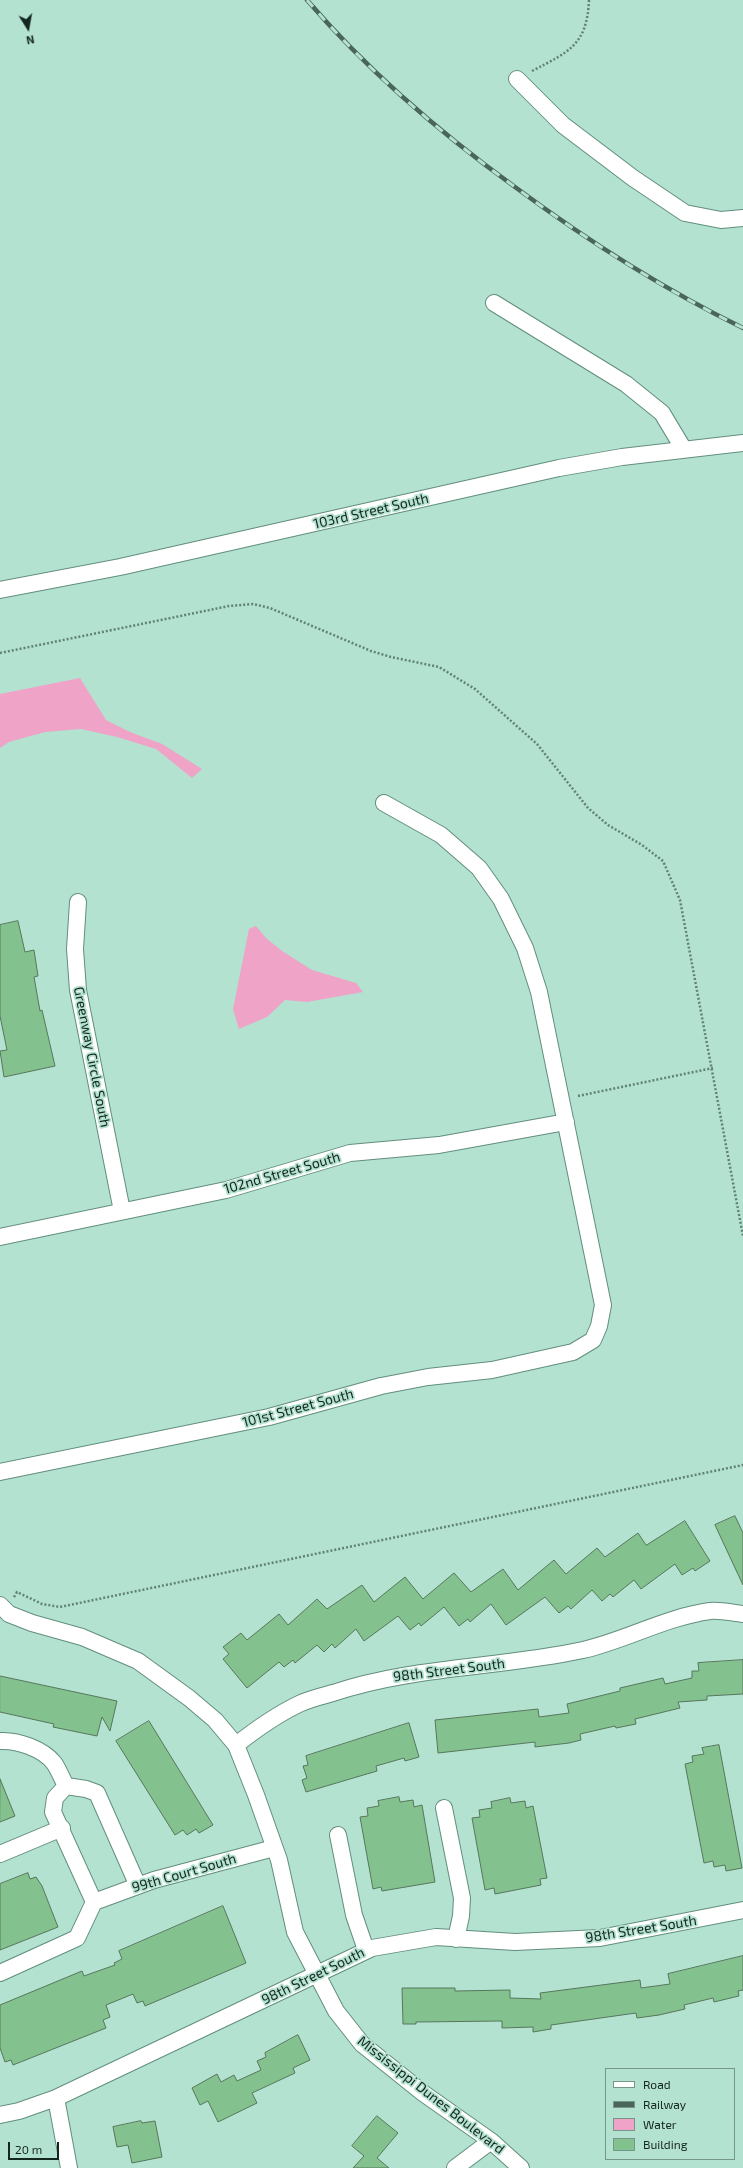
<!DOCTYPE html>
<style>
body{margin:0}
#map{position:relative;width:743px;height:2168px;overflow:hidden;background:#b4e2d0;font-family:"Exo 2",sans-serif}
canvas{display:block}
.legend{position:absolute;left:605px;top:2068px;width:130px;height:92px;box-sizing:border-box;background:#b4e2d0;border:1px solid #74978a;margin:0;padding:5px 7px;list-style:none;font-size:12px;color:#142620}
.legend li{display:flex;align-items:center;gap:8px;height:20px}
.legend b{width:20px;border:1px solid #74978a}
.north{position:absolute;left:8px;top:8px;width:40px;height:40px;-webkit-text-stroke:3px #b4e2d0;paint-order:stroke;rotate:169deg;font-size:11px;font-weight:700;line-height:16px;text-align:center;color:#142620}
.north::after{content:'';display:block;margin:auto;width:14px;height:18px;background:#142620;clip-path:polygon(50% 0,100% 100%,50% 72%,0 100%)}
.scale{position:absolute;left:8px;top:2142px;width:51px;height:18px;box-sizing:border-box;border:2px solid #142620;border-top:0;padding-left:5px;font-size:12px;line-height:14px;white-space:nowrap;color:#142620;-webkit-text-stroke:3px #b4e2d0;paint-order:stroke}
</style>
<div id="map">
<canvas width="743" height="2168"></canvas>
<ul class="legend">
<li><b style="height:5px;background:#fff"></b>Road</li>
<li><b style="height:5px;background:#4a655b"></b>Railway</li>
<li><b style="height:11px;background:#eea3c7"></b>Water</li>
<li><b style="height:11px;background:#83c28e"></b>Building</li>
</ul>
<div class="north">N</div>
<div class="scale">20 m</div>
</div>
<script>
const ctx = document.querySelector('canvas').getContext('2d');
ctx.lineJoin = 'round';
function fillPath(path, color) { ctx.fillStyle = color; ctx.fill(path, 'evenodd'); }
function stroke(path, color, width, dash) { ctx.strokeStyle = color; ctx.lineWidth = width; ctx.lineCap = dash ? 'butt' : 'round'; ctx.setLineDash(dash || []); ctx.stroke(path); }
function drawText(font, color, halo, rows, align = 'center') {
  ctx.font = font + ' "Exo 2",sans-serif'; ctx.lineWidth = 3.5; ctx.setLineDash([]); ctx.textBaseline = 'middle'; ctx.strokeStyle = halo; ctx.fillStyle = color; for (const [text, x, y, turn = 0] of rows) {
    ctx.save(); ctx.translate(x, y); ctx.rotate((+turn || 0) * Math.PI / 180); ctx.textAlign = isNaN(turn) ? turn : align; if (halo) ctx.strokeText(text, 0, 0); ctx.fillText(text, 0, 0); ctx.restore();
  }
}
fillPath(new Path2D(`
 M 80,678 L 106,720 L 130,732 L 162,744 L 202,769 L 192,778 L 156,749 L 117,737 L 81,729 L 45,732 L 9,742 L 0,748 L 0,694 Z
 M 256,926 L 266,938 L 282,951 L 312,970 L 356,983 L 363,992 L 307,1002 L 285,1000 L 267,1017 L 239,1029 L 233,1009 L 249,929 Z`), '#eea3c7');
const building = new Path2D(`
 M 18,921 L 25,952 L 34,950 L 38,976 L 34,977 L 40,1011 L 42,1010 L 55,1066 L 4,1077 L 0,1051 L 7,1050 L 0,1016 L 0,925 Z
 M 735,1516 L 743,1533 L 743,1585 L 715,1525 Z
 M 685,1521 L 710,1561 L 695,1571 L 693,1568 L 682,1575 L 675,1564 L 641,1589 L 634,1580 L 613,1597 L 610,1594 L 602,1601 L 592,1590 L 571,1609 L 568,1606 L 559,1613 L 545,1597 L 506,1625 L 491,1604 L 470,1622 L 468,1619 L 459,1626 L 444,1607 L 421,1626 L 419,1623 L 410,1630 L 398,1616 L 364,1641 L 356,1629 L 335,1648 L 332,1644 L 324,1652 L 317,1645 L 295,1663 L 293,1660 L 284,1667 L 279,1662 L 247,1688 L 223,1659 L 229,1654 L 223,1647 L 241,1633 L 247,1640 L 279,1614 L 288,1625 L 317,1599 L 327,1609 L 362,1585 L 374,1602 L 405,1577 L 423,1599 L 454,1573 L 471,1592 L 503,1569 L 518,1590 L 554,1560 L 566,1574 L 597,1548 L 605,1557 L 638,1533 L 646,1545 Z
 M 743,1660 L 743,1694 L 707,1696 L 707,1700 L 678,1702 L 680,1708 L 635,1719 L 636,1724 L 616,1728 L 615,1726 L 580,1734 L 581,1740 L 569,1743 L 535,1747 L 535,1742 L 438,1753 L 435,1720 L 538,1709 L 539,1717 L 569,1713 L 567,1704 L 620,1691 L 620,1688 L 663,1678 L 665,1684 L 692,1678 L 692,1671 L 699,1671 L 698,1663 Z
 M 0,1676 L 117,1701 L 110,1731 L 102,1717 L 97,1736 L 53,1727 L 54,1724 L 0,1712 Z
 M 149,1721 L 213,1825 L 199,1833 L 196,1829 L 187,1835 L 183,1830 L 175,1835 L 116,1741 Z
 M 409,1723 L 419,1757 L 405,1761 L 404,1758 L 376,1766 L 377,1771 L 306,1792 L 302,1780 L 307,1778 L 303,1766 L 308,1765 L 306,1756 Z
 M 719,1745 L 742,1868 L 726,1871 L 725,1865 L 714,1867 L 713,1861 L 704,1863 L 685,1764 L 693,1762 L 692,1756 L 704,1754 L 702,1748 Z
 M 0,1779 L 15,1816 L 0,1822 Z
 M 399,1797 L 400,1802 L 413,1800 L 414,1807 L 422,1805 L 435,1882 L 382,1891 L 381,1887 L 373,1889 L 360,1817 L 368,1816 L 367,1808 L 379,1806 L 378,1801 Z
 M 510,1798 L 511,1803 L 525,1801 L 526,1808 L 533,1806 L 547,1878 L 540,1879 L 541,1885 L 495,1894 L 494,1888 L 485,1890 L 472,1818 L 480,1817 L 479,1810 L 492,1808 L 491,1802 Z
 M 28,1873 L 30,1879 L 36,1877 L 42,1886 L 58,1927 L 0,1950 L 0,1884 Z
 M 223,1906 L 246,1963 L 145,2006 L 143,2001 L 137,2003 L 133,1994 L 106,2005 L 110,2017 L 103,2020 L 106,2028 L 13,2065 L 11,2060 L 5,2062 L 0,2048 L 0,2005 L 82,1971 L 84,1976 L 115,1965 L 114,1963 L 122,1959 L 119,1951 Z
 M 743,1956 L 743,1990 L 738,1991 L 739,1996 L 714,2002 L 713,1998 L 684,2005 L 685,2009 L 659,2015 L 637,2018 L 636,2013 L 551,2025 L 551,2029 L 533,2032 L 533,2027 L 502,2028 L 502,2021 L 416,2022 L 416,2024 L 403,2024 L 402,1988 L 455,1988 L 455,1991 L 510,1990 L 510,1998 L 541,1999 L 540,1993 L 640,1980 L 641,1988 L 670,1984 L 668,1974 Z
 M 298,2035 L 310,2060 L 293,2068 L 295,2073 L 252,2093 L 257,2103 L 218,2122 L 208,2101 L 200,2105 L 192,2088 L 217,2074 L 221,2082 L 234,2075 L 237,2081 L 261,2070 L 257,2061 L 266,2057 L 265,2053 Z
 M 377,2116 L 398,2133 L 377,2158 L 389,2168 L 353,2168 L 364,2156 L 352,2146 Z
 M 141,2121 L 142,2123 L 155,2121 L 162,2157 L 132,2163 L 128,2145 L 117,2147 L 113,2127 Z`);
fillPath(building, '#83c28e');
stroke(building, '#57765c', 1);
const minor = new Path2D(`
 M 517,79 L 563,125 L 633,178 L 685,213 L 721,220 L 743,218
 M 494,303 L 626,384 L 662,413 L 683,448
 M 0,590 L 120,567 L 559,468 L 622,457 L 743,443
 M 78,902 L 75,949 L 78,990 L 122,1211
 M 0,1237 L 226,1190 L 350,1153 L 439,1145 L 566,1122
 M 0,1472 L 269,1417 L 381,1386 L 428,1377 L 492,1370 L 573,1352 L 593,1340 L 599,1326 L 603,1305 L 539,992 L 525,948 L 501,899 L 479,868 L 441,835 L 384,803
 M 0,1605 L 9,1614 L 32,1623 L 82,1637 L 138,1661 L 189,1698 L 215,1720 L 236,1745 L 256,1795 L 279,1860 L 295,1932 L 336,2011 L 362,2044 L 423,2093 L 491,2141 L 521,2168
 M 0,1741 C 18,1740 43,1749 54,1763 C 59,1770 62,1779 66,1786
 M 236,1745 C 255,1730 276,1715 299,1704 C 309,1699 322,1696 333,1693 C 414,1666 500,1668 583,1650 C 626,1640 666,1617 710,1611 C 720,1610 733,1613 743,1614
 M 66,1786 L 86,1789 L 97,1793 L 138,1886
 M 444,1808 L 462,1898 L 461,1916 L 456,1939
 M 338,1835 L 354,1915 L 366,1950
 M 0,1854 L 62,1828
 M 94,1902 L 154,1880 L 274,1848
 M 0,1973 L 77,1938 L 94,1902 L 53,1812 L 55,1798 L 66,1786
 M 56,2098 L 69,2168
 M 0,2115 L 19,2111 L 56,2098 L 372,1948 L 436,1937 L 515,1942 L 600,1938 L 743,1910
 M 455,2168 L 491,2141`);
stroke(minor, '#628e7d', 18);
stroke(new Path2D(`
 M 532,71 C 568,52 587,46 589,0
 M 0,653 L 229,606 L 253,604 L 270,608 L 371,651 L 391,657 L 439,667 L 475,689 L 537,744 L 588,808 L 608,825 L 642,845 L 663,861 L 680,900 L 743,1236
 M 578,1096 L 713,1068
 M 14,1597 L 17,1592 L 42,1604 L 60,1607 L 743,1465`), '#628276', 2.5, [2, 2]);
stroke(minor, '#fff', 16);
const rail = new Path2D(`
 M 307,0 C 368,71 439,132 515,187 C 588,241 661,288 743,328`);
stroke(rail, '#4a655b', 4.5);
stroke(rail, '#b4e2d0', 3, [9]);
drawText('14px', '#142620', '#b4e2d0', [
 ["103rd Street South",371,511,-13],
 ["Greenway Circle South",92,1057,79],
 ["102nd Street South",282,1173,-16],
 ["101st Street South",298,1408,-15],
 ["98th Street South",449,1670,-7],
 ["99th Court South",184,1873,-16],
 ["98th Street South",641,1929,-9],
 ["98th Street South",313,1976,-26],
 ["Mississippi Dunes Boulevard",431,2095,38]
]);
</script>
